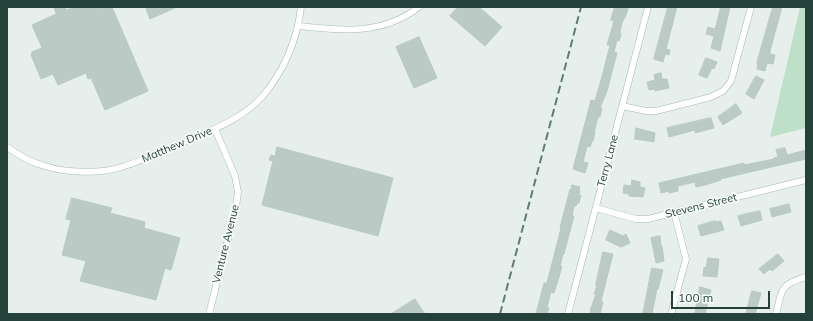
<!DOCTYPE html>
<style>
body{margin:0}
#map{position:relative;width:813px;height:321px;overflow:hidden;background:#e6efeb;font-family:Mulish,sans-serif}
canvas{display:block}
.frame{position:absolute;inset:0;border:8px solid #24423a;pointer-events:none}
.scale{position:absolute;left:671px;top:291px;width:99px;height:18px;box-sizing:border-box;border:2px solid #24423a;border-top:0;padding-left:5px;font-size:12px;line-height:14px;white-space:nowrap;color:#24423a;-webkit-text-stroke:3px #f7fbf9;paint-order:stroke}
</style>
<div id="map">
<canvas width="813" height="321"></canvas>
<div class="frame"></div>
<div class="scale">100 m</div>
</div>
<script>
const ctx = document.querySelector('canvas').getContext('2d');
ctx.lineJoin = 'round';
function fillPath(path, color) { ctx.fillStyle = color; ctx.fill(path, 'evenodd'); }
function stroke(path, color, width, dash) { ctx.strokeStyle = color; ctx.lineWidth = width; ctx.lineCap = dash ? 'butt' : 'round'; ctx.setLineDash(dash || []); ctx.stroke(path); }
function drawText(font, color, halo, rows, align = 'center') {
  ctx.font = font + ' Mulish,sans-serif'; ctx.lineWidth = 3.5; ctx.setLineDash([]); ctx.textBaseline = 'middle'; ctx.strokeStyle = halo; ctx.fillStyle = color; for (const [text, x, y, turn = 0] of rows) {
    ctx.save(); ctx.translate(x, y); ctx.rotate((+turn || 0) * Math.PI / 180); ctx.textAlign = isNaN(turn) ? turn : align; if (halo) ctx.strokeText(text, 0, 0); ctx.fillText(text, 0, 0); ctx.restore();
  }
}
fillPath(new Path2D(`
 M 800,7 L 806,7 L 806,128 L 770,137 Z`), '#bfe0c8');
const building = new Path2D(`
 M 54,7 L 64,7 L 67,10 L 73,7 L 98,7 L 99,9 L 104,7 L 112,7 L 148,91 L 105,110 L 91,78 L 88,79 L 86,73 L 58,85 L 53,74 L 41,79 L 31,55 L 32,52 L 42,48 L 32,25 L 56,14 Z
 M 149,7 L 177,7 L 150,19 L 146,9 Z
 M 458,7 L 479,7 L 502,27 L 485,46 L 450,16 Z
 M 615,7 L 627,7 L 628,9 L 625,18 L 624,18 L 622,23 L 620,31 L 621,35 L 619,41 L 617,40 L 614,52 L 617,53 L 607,91 L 600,108 L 602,108 L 600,117 L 598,117 L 594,133 L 595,133 L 593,141 L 592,141 L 590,147 L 587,146 L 583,162 L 588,163 L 585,173 L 573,169 L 591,100 L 595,101 L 603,73 L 610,45 L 607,45 L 614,21 L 611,20 Z
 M 668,7 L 677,7 L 666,49 L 670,50 L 669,55 L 665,54 L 663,62 L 654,59 Z
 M 721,7 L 730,7 L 720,51 L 711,48 L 714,36 L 706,34 L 708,27 L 715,29 Z
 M 773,7 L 782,7 L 770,51 L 770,54 L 775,55 L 773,64 L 767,63 L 765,71 L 757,69 L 758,63 L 757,63 Z
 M 419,37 L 437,78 L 414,88 L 396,47 Z
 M 706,58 L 717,62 L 714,69 L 712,68 L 707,78 L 699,75 Z
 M 661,73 L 662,79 L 667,79 L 669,88 L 655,91 L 655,89 L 649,90 L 647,82 L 655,80 L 654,75 Z
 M 756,76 L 764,80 L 754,99 L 746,94 Z
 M 736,104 L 742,113 L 723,125 L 718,117 Z
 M 711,118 L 714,128 L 695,133 L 695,130 L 669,137 L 667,128 Z
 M 636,128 L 655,133 L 654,142 L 635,139 Z
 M 277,147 L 393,178 L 378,236 L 262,205 L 273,161 L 269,160 L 271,155 L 275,156 Z
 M 785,148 L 787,155 L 806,150 L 806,159 L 720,179 L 721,180 L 705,185 L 696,187 L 695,182 L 678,186 L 678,191 L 669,193 L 669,191 L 661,193 L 659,183 L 744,163 L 744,165 L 774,159 L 774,158 L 778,157 L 776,150 Z
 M 632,180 L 640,182 L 640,187 L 645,188 L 643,197 L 629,196 L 629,194 L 623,193 L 624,185 L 631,186 Z
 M 572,185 L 580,187 L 579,191 L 580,192 L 578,195 L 581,195 L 579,203 L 577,203 L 576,206 L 574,206 L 572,216 L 574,216 L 564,254 L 563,254 L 560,266 L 562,266 L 559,277 L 554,293 L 551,292 L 547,307 L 549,308 L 547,314 L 536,314 L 544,283 L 547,283 L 561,228 L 560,228 L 570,189 L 571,190 Z
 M 72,198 L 112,208 L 110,213 L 145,222 L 144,228 L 180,238 L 171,270 L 165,268 L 156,300 L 80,281 L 86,261 L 62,255 L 71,220 L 66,219 Z
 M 789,204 L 791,212 L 772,217 L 770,209 Z
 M 760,211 L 762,220 L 741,226 L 738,216 Z
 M 715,221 L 716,222 L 721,221 L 724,230 L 701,236 L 698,226 Z
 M 610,230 L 623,236 L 626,234 L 630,243 L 621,247 L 606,240 Z
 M 660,236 L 661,246 L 662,246 L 664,261 L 656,263 L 651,238 Z
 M 603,252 L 613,254 L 601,301 L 603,302 L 600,314 L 590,314 L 591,311 L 590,311 L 596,294 L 594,294 L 597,285 L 596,285 Z
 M 778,254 L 784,261 L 772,271 L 770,269 L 764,274 L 759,269 Z
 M 708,258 L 719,259 L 717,277 L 703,276 L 704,267 L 706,268 Z
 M 652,268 L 663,270 L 658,289 L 657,289 L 652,314 L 643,314 Z
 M 700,287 L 711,290 L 705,314 L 695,314 Z
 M 752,291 L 761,293 L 756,311 L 755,314 L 746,314 Z
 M 415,299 L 425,314 L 391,314 Z`);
fillPath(building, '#bbcac4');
stroke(building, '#b8c9c2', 1);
const street = new Path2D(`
 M 299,26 C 341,31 383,35 419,7
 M 622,106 L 646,111 L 656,111 L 711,97 L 723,91 L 731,81 L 751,7
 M 7,147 C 18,155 32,163 45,166 C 66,173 101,174 122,167 C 144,160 166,150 187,141 C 214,129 242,119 262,97 C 284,71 297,41 301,7
 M 596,208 L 636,219 L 648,219 L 806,180
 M 209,314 L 236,207 L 238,192 L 235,176 L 215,129
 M 568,314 L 648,7
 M 671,314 L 686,259 L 674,212
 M 776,314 C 782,290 780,284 806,277`);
stroke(street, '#a8b8b2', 7);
stroke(street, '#fff', 6);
stroke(new Path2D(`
 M 500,314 L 581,7`), '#5f7d75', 2, [8, 4]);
drawText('11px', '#24423a', '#f7fbf9', [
 ["Matthew Drive",177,145,-23],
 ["Terry Lane",608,161,-75],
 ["Stevens Street",701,206,-14],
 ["Venture Avenue",226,244,-76]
]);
</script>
